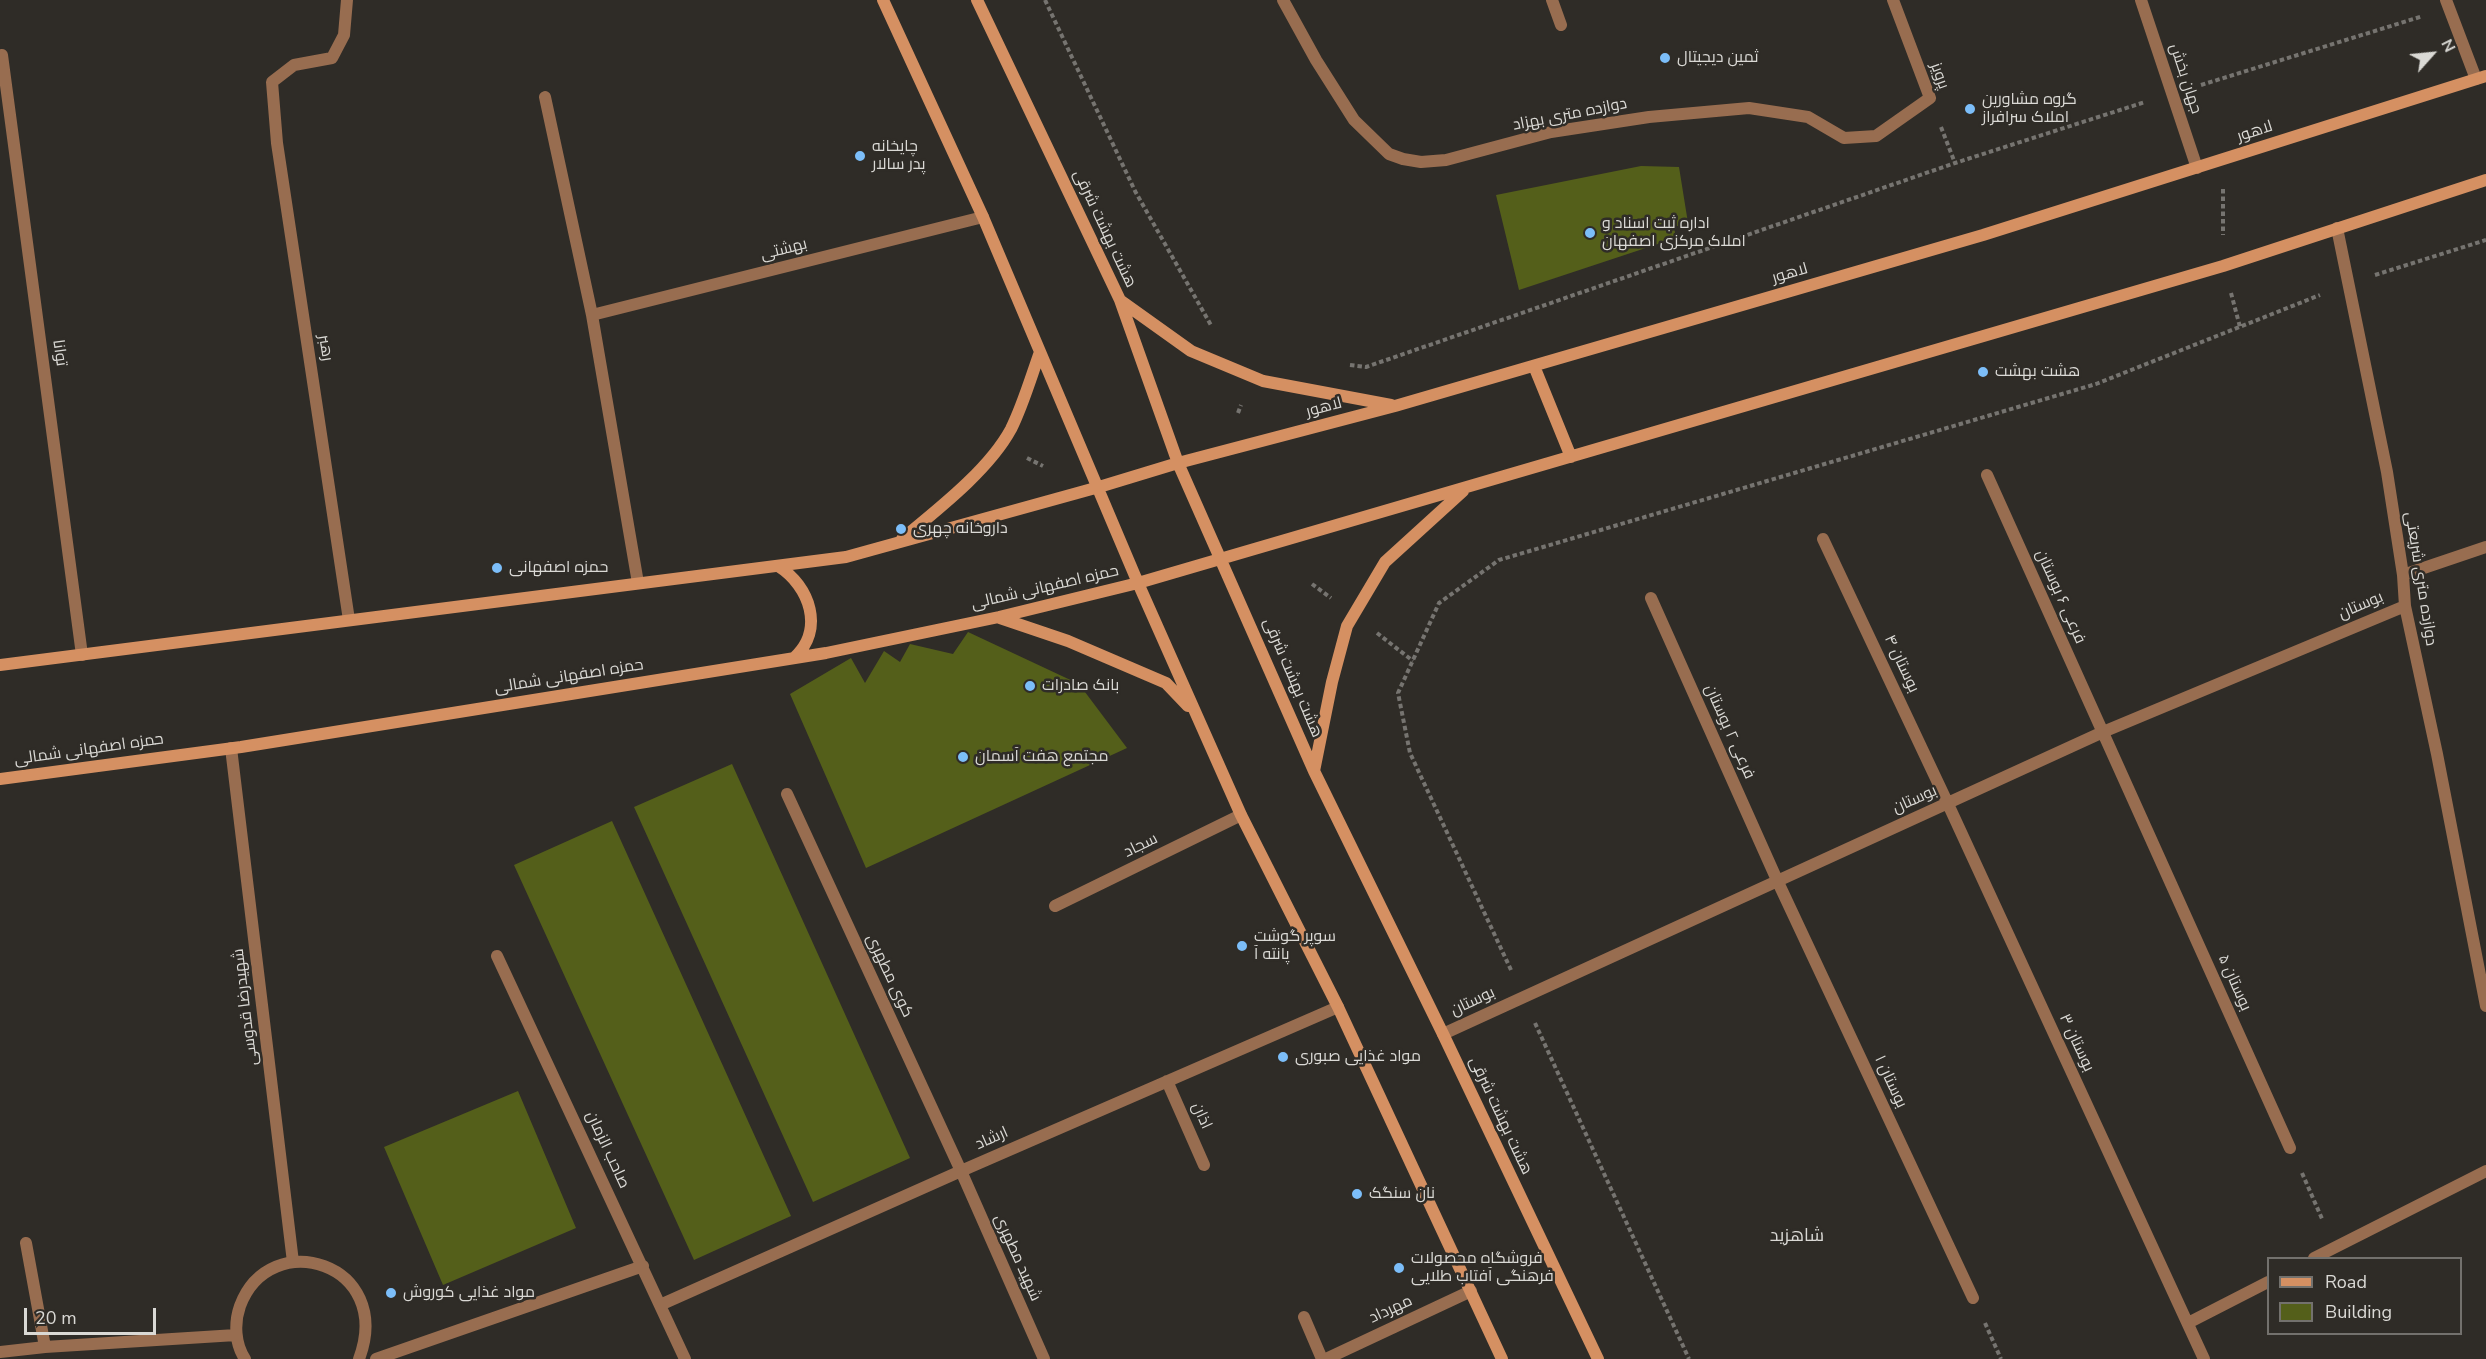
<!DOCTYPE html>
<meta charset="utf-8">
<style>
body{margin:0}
#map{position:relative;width:2486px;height:1359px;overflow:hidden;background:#2f2c27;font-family:"Nunito Sans",sans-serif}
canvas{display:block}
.legend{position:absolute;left:2267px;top:1257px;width:195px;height:78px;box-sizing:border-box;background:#2f2c27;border:2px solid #73716d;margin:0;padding:8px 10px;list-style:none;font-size:18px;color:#dad9d5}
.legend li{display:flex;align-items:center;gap:12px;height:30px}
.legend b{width:30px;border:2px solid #73716d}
.north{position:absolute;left:2402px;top:24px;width:60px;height:60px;-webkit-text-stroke:4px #2f2c27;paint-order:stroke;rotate:63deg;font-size:16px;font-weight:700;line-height:24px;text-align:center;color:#dad9d5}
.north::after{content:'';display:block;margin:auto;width:21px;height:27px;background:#dad9d5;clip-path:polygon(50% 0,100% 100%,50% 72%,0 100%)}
.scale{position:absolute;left:24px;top:1308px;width:132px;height:27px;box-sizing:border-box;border:3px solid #dad9d5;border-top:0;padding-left:8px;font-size:18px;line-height:21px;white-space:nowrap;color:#dad9d5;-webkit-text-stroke:4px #2f2c27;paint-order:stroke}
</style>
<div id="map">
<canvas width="2486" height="1359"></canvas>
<ul class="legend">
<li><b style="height:8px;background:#d59062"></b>Road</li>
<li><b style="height:16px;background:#545f1a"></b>Building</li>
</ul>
<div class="north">N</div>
<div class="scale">20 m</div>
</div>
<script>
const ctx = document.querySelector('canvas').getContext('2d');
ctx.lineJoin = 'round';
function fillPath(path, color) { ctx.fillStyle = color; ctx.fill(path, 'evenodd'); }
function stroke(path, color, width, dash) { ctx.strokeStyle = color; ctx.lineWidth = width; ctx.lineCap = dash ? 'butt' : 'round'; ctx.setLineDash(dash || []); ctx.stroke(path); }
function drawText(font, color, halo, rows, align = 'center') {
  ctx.font = font + ' "Nunito Sans",Cairo,sans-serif'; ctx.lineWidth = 5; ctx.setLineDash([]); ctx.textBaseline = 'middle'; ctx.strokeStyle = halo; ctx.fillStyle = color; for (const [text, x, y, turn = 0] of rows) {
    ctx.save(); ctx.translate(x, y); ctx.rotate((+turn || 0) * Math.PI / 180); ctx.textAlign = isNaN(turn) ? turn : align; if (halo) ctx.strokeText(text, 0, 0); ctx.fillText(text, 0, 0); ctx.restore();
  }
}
fillPath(new Path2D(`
 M 1641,166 L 1679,167 L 1688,223 L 1674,227 L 1676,238 L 1519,290 L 1496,195 Z
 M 968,632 L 1079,684 L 1127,748 L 866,868 L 790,694 L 851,658 L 865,683 L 884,651 L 900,662 L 910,644 L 953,654 Z
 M 732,764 L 910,1158 L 813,1202 L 634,807 Z
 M 612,821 L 791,1216 L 694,1260 L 514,865 Z
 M 518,1091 L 576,1228 L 443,1285 L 384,1147 Z`), '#545f1a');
stroke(new Path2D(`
 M 1045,0 L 1135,191 L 1212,327
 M 2201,85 L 2423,16
 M 1941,127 L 1955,163
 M 2223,189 L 2223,235
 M 2375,275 L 2486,240
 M 2231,293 L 2240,327
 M 1350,365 L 1366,367 L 1955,163 L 2145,102
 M 1238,413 L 1241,405
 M 1027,458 L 1043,466
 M 1312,584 L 1331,598
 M 1377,633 L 1413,661
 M 1511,970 L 1410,753 L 1398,693 L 1439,603 L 1499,560 L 2096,384 L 2320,295
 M 1535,1023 L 1689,1359
 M 2302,1173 L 2323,1221
 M 1985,1323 L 2001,1359`), '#767470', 4, [4.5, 3]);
stroke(new Path2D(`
 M 347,0 L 344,35 L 332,58 L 294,65 L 272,82 L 277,143 L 349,620
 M 1283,0 L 1316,60 L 1354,120 L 1389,154 L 1403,159 L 1421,162 L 1446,160 L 1551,132 L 1649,117 L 1749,108 L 1808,117 L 1844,138 L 1876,136 L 1930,98 L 1893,0
 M 1552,0 L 1561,25
 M 2141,0 L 2197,168
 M 2446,0 L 2476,79
 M 2,55 L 82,655
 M 545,97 L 592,315 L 638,583
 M 2337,228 L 2387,472 L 2403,575 L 2405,606 L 2437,754 L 2486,1006
 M 592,315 L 983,217
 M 1987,475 L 2290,1148
 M 1823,539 L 1948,804 L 2204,1359
 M 2403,575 L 2486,547
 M 1651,598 L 1777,880 L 1973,1298
 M 231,748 L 293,1262
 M 787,794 L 961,1171 L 1044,1359
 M 1055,906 L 1241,815
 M 497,956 L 685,1359
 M 1443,1034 L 2103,732 L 2405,606
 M 1167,1081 L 1204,1165
 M 26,1243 L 45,1347
 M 2314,1258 L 2486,1171
 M 660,1305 L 961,1171 L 1338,1007
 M 1304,1317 L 1322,1359
 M 2188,1323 L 2268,1282
 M 0,1352 L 45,1347 L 236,1335
 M 245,1359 C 235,1344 234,1323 240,1306 C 270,1225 395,1263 359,1359
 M 376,1359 L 643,1266
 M 1326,1359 L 1471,1291`), '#986d50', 12);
stroke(new Path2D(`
 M 883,0 L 983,217 L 1138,583 L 1241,815 L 1338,1007 L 1502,1359
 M 977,0 L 1120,300 L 1178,463 L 1314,771 L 1443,1034 L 1598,1359
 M 1121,301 L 1191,351 L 1263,381 L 1391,405
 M 1534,366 L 1571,457
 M 902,539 C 937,510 989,470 1011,429 C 1023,405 1031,377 1040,352
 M 778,566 C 810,586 825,630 794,658
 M 1000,618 L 1068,641 L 1166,683 L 1188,706
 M 0,665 L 846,557 L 1099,487 L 1178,463 L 1395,406 L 1983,235 L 2486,76
 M 1314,771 L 1332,682 L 1347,626 L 1385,562 L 1463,491
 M 0,779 L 241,747 L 826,653 L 999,617 L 1138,583 L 2223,266 L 2486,180`), '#d59062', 12);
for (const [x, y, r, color] of [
 [1665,58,6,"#7cbef9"],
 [1970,109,6,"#7cbef9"],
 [860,156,6,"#7cbef9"],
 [1590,233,6,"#7cbef9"],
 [1983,372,6,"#7cbef9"],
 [901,529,6,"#7cbef9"],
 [497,568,6,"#7cbef9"],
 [1030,686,6,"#7cbef9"],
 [963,757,6,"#7cbef9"],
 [1242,946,6,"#7cbef9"],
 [1283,1057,6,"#7cbef9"],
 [1357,1194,6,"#7cbef9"],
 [1399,1268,6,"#7cbef9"],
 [391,1293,6,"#7cbef9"]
]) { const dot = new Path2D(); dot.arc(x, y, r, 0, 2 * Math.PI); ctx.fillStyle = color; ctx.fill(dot); stroke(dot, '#2f2c27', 2); }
drawText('16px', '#dad9d5', '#2f2c27', [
 ["ثمین دیجیتال",1677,58],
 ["گروه مشاورین",1982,100],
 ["املاک سرافراز",1982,118],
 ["چایخانه",872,147],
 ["پدر سالار",872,165],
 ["اداره ثبت اسناد و",1602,224],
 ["املاک مرکزی اصفهان",1602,242],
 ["هشت بهشت",1995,372],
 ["داروخانه چهری",913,529],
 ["حمزه اصفهانی",509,568],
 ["بانک صادرات",1042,686],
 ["مجتمع هفت آسمان",975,757],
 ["سوپر گوشت",1254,937],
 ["پانته آ",1254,955],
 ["مواد غذایی صبوری",1295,1057],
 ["نان سنگک",1369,1194],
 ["فروشگاه محصولات",1411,1259],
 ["فرهنگی آفتاب طلایی",1411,1277],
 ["مواد غذایی کوروش",403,1293]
], 'left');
drawText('16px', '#dad9d5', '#2f2c27', [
 ["پرویز",1939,76,70],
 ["جهان بخش",2185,79,72],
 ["دوازده متری بهزاد",1570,115,-11],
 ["لاهور",2255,132,-18],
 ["هشت بهشت شرقی",1104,229,65],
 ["بهشتی",784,250,-14],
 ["لاهور",1790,274,-16],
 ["رهبر",325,348,81],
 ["توانا",59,353,82],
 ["لاهور",1324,408,-15],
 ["دوازده متری شریعتی",2420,579,81],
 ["حمزه اصفهانی شمالی",1045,588,-13],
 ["فرعی ۶ بوستان",2060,597,66],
 ["بوستان",2361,606,-23],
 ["بوستان ۴",1901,664,65],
 ["حمزه اصفهانی شمالی",569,677,-9],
 ["هشت بهشت شرقی",1292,678,67],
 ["فرعی ۲ بوستان",1729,732,66],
 ["حمزه اصفهانی شمالی",89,750,-8],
 ["بوستان",1915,800,-24],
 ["سجاد",1141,846,-26],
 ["کوی مطهری",889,976,65],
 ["بوستان ۵",2234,983,66],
 ["بوستان",1473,1002,-25],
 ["شهیدرضا قدوسی",246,1007,-97],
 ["بوستان ۳",2076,1043,65],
 ["بوستان ۱",1890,1082,65],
 ["اذان",1201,1116,66],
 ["هشت بهشت شرقی",1500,1116,65],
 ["ارشاد",992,1139,-24],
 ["صاحب الزمان",607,1150,65],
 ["شهید مطهری",1017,1258,66],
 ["مهرداد",1391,1310,-25]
]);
drawText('18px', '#dad9d5', '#2f2c27', [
 ["شاهزید",1797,1237]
]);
</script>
